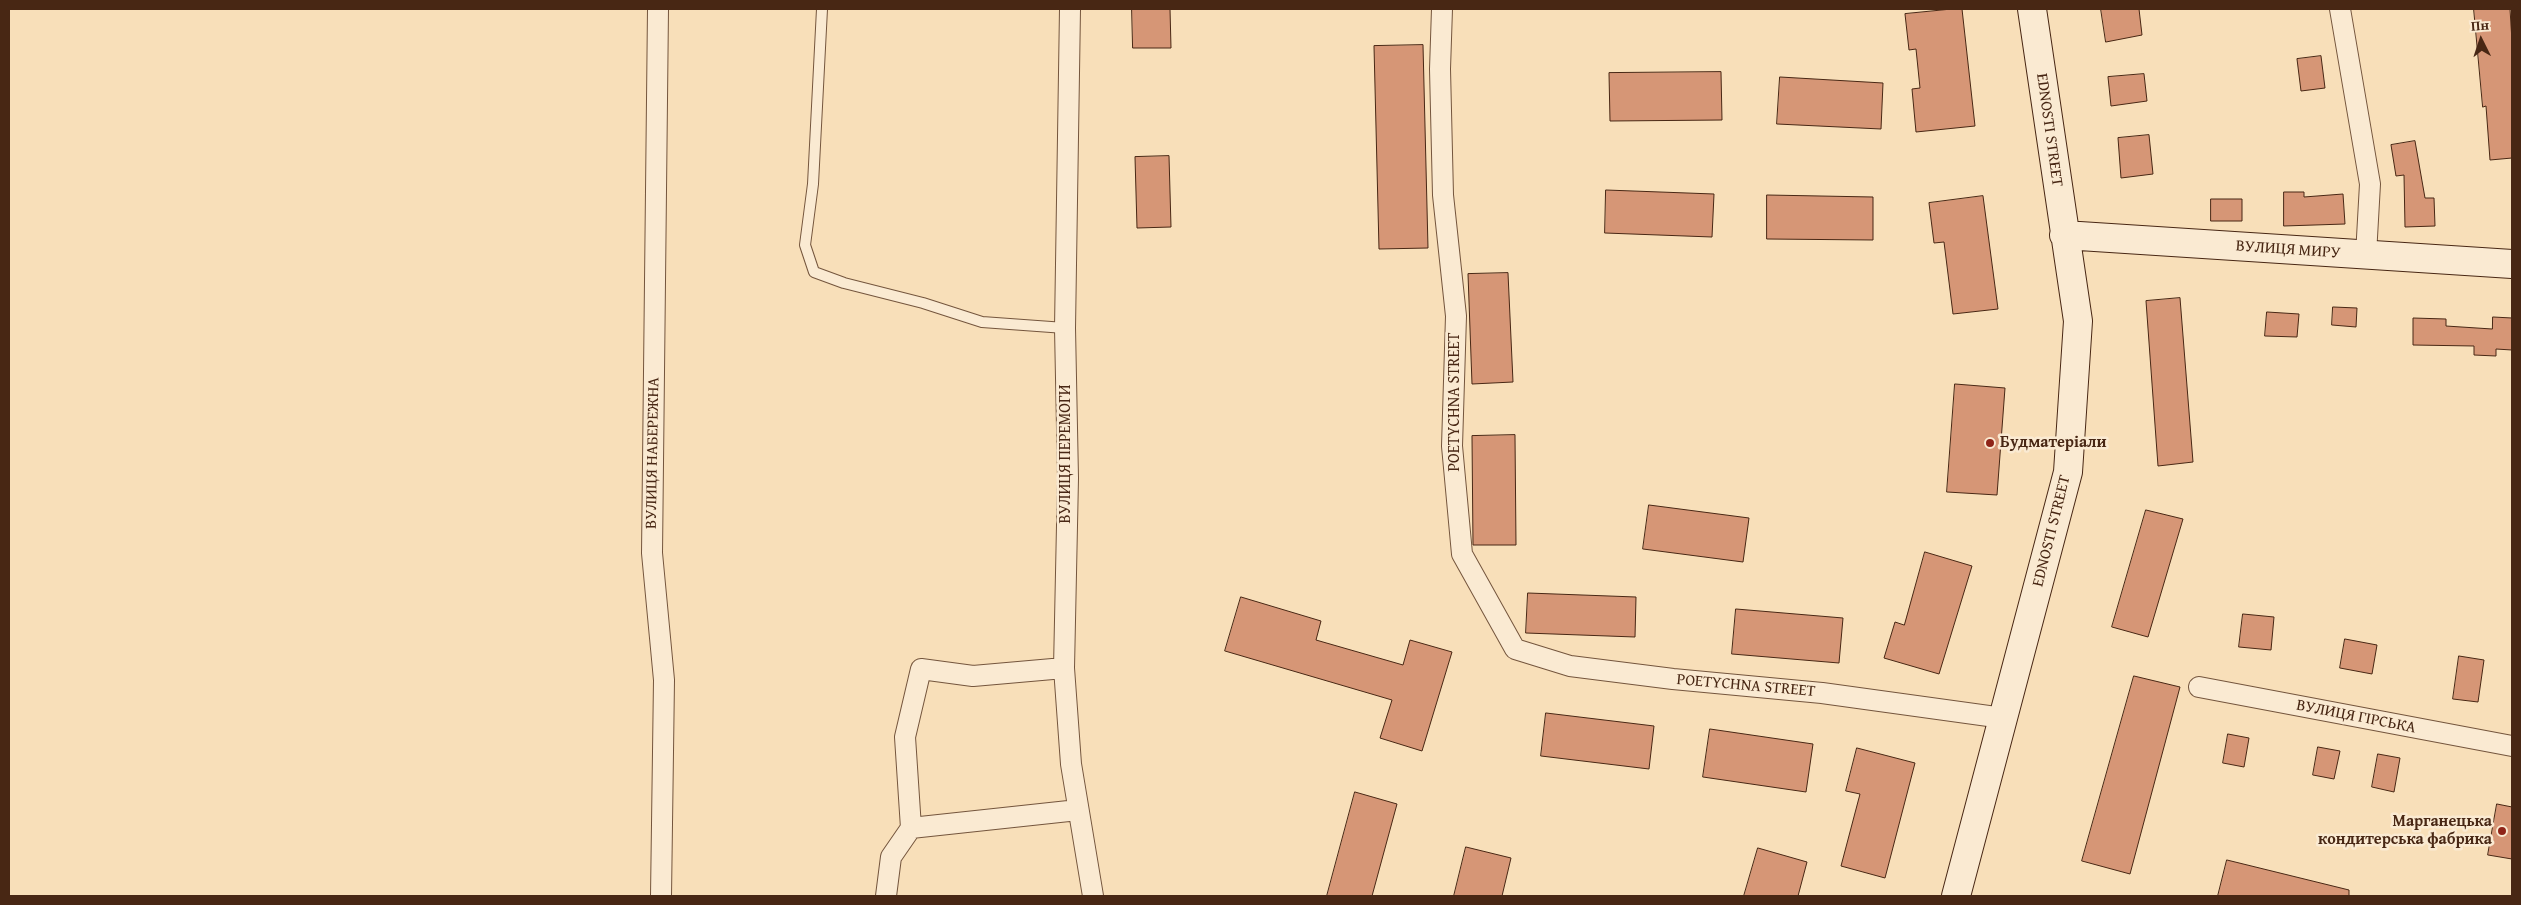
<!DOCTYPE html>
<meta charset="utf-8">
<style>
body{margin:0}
#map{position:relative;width:2521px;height:905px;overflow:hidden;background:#f8dfb9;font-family:"Gentium Book Plus",serif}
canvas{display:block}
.frame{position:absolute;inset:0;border:10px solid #482714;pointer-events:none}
.north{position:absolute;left:2456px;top:15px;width:50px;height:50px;-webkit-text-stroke:4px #faead2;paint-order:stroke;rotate:356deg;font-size:14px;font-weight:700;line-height:20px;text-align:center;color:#482714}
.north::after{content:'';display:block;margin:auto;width:18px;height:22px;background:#482714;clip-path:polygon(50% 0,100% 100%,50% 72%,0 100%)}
</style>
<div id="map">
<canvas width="2521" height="905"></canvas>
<div class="frame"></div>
<div class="north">Пн</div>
</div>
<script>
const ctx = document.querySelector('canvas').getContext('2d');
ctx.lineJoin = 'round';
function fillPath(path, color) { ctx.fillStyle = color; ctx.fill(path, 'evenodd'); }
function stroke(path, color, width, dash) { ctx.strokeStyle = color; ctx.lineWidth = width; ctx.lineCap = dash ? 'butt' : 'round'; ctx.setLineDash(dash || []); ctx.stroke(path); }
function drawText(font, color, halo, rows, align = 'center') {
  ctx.font = font + ' "Gentium Book Plus",serif'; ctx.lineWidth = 5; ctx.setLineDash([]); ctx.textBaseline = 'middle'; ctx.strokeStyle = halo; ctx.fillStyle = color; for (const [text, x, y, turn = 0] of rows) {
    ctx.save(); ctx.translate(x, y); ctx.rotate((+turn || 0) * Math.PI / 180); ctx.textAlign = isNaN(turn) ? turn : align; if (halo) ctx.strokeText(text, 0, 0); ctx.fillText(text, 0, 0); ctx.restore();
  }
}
const building = new Path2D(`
 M 1132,9 L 1170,9 L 1171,48 L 1133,48 Z
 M 1952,9 L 1962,9 L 1975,126 L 1916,132 L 1912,89 L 1920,88 L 1916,49 L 1909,50 L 1905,14 Z
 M 2101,9 L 2139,9 L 2142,35 L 2106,42 Z
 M 2474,9 L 2510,9 L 2512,41 L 2512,158 L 2490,160 L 2486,106 L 2483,107 Z
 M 1423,45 L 1428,248 L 1379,249 L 1374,46 Z
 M 2321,56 L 2325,88 L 2301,91 L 2297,59 Z
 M 1721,72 L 1722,120 L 1610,121 L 1609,73 Z
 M 2144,74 L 2147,101 L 2111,106 L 2108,77 Z
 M 1780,77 L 1883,83 L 1881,129 L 1777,124 Z
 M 2149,135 L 2153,174 L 2121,178 L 2118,138 Z
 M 2415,141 L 2425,198 L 2434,198 L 2435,226 L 2405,227 L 2404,175 L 2396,176 L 2391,145 Z
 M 1169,156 L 1171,227 L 1137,228 L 1135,157 Z
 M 1606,190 L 1714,194 L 1712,237 L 1605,233 Z
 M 2284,192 L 2304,192 L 2304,197 L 2343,194 L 2345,224 L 2284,226 Z
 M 1767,195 L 1873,197 L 1873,240 L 1767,239 Z
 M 1983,196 L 1998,309 L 1953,314 L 1944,242 L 1934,243 L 1929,203 Z
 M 2211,199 L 2242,199 L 2242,221 L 2211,221 Z
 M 1508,273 L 1513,382 L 1472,384 L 1468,274 Z
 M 2180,298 L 2193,462 L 2158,466 L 2146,301 Z
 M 2333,307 L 2357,308 L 2356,327 L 2332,325 Z
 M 2267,312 L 2299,314 L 2297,337 L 2265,336 Z
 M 2493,317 L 2512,318 L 2512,350 L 2496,349 L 2496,356 L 2474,355 L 2474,346 L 2413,345 L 2413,318 L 2446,319 L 2446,326 L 2492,329 Z
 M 1955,384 L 2005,388 L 1997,495 L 1947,492 Z
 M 1515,435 L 1516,545 L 1473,545 L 1472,436 Z
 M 1649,505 L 1749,518 L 1743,562 L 1643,549 Z
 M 2146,510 L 2183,519 L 2148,637 L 2112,627 Z
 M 1925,552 L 1972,566 L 1939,674 L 1884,658 L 1895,622 L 1904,625 Z
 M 1528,593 L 1636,597 L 1635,637 L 1526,633 Z
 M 1241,597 L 1321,621 L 1316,640 L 1403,665 L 1410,640 L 1452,652 L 1422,751 L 1380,738 L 1392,700 L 1225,651 Z
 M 1736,609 L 1843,618 L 1839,663 L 1732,654 Z
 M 2243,614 L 2274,617 L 2271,650 L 2239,647 Z
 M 2345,639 L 2377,645 L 2372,674 L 2340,668 Z
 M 2459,656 L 2484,660 L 2478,702 L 2453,699 Z
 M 2134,676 L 2180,687 L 2130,874 L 2082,861 Z
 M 1546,713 L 1654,726 L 1649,769 L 1541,756 Z
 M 1710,729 L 1813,744 L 1806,792 L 1703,777 Z
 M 2228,734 L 2249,738 L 2244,767 L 2223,763 Z
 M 2318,747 L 2340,751 L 2334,779 L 2313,775 Z
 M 1857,748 L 1915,763 L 1885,878 L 1841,866 L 1860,794 L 1846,791 Z
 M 2378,754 L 2400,758 L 2394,792 L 2372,787 Z
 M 1355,792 L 1397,804 L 1372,896 L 1327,896 Z
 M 2497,804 L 2512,807 L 2512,859 L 2488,855 Z
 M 1466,847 L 1511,858 L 1502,896 L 1454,896 Z
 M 1758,848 L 1807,862 L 1798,896 L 1744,896 Z
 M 2227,860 L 2349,890 L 2349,896 L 2218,896 Z`);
fillPath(building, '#d69676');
stroke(building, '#482714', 1);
const lane = new Path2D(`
 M 822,9 L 813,184 L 805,245 L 814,272 L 844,283 L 923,303 L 982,322 L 1065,328`);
const street = new Path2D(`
 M 658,9 L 652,553 L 664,680 L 661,896
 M 1070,9 L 1065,328 L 1068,478 L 1064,668 L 1071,764 L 1093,896
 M 1442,9 L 1440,69 L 1443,195 L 1456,316 L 1452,446 L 1462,554 L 1515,649 L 1570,666 L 1673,679 L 1822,693 L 2003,718
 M 2340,9 L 2370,184 L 2366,255
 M 2199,687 L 2512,746
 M 911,828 L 1078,810
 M 886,896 L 891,857 L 911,828 L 905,737 L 921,669 L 973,676 L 1064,668`);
const secondary = new Path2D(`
 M 2064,235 L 2512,264
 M 1956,896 L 2068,472 L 2078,321 L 2032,9`);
stroke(lane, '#74553d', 12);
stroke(street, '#74553d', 22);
stroke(secondary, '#482714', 30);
stroke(lane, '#faead2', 10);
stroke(street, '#faead2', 20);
stroke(secondary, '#faead2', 28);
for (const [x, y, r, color] of [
 [1990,443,5,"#8f2418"],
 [2502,831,5,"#8f2418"]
]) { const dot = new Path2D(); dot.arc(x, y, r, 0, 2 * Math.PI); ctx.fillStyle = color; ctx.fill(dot); stroke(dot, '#faead2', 2); }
drawText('16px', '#482714', '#faead2', [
 ["EDNOSTI STREET",2049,130,82],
 ["ВУЛИЦЯ МИРУ",2288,250,4],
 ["POETYCHNA STREET",1455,402,-90],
 ["ВУЛИЦЯ НАБЕРЕЖНА",653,453,-89],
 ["ВУЛИЦЯ ПЕРЕМОГИ",1066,454,-90],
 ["EDNOSTI STREET",2052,531,-76],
 ["POETYCHNA STREET",1746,686,5],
 ["ВУЛИЦЯ ГІРСЬКА",2356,717,11]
]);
drawText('bold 16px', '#482714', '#faead2', [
 ["Будматеріали",2000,443],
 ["Марганецька",2492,822,"right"],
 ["кондитерська фабрика",2492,840,"right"]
], 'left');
</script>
